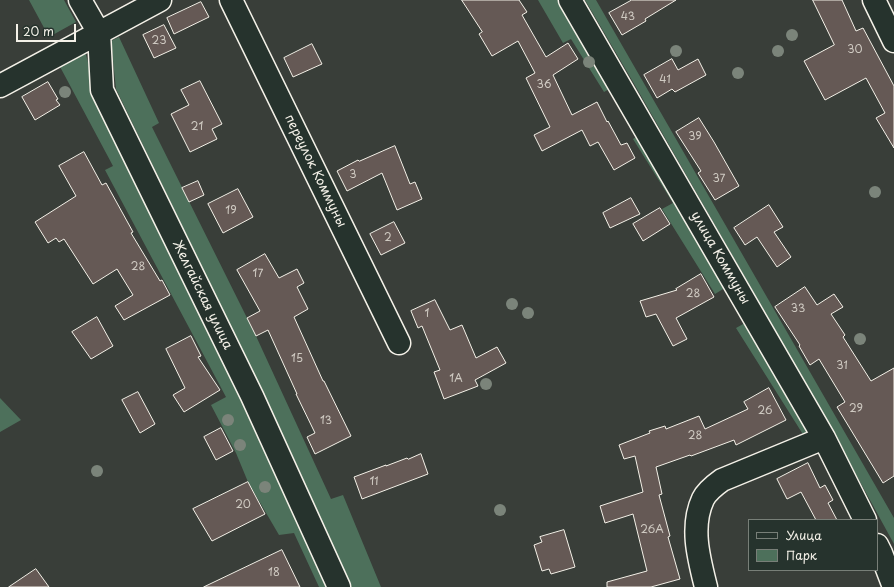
<!DOCTYPE html>
<meta charset="utf-8">
<style>
body{margin:0}
#map{position:relative;width:894px;height:587px;overflow:hidden;background:#393e39;font-family:"Playpen Sans",sans-serif}
canvas{display:block}
.legend{position:absolute;left:748px;top:519px;width:130px;height:52px;box-sizing:border-box;background:#26332d;border:1px solid #787f78;margin:0;padding:5px 7px;list-style:none;font-size:12px;color:#f4f1e8}
.legend li{display:flex;align-items:center;gap:8px;height:20px}
.legend b{width:20px;border:1px solid #787f78}
.scale{position:absolute;left:16px;top:24px;width:60px;height:18px;box-sizing:border-box;border:2px solid #f4f1e8;border-top:0;padding-left:5px;font-size:12px;line-height:14px;white-space:nowrap;color:#f4f1e8;-webkit-text-stroke:3px #26332d;paint-order:stroke}
</style>
<div id="map">
<canvas width="894" height="587"></canvas>
<ul class="legend">
<li><b style="height:5px;background:#26332d"></b>Улица</li>
<li><b style="height:11px;background:#4d705b"></b>Парк</li>
</ul>
<div class="scale">20 m</div>
</div>
<script>
const ctx = document.querySelector('canvas').getContext('2d');
ctx.lineJoin = 'round';
function fillPath(path, color) { ctx.fillStyle = color; ctx.fill(path, 'evenodd'); }
function stroke(path, color, width, dash) { ctx.strokeStyle = color; ctx.lineWidth = width; ctx.lineCap = dash ? 'butt' : 'round'; ctx.setLineDash(dash || []); ctx.stroke(path); }
function drawText(font, color, halo, rows, align = 'center') {
  ctx.font = font + ' "Playpen Sans",sans-serif'; ctx.lineWidth = 3.5; ctx.setLineDash([]); ctx.textBaseline = 'middle'; ctx.strokeStyle = halo; ctx.fillStyle = color; for (const [text, x, y, turn = 0] of rows) {
    ctx.save(); ctx.translate(x, y); ctx.rotate((+turn || 0) * Math.PI / 180); ctx.textAlign = isNaN(turn) ? turn : align; if (halo) ctx.strokeText(text, 0, 0); ctx.fillText(text, 0, 0); ctx.restore();
  }
}
fillPath(new Path2D(`
 M 29,0 L 64,0 L 76,22 L 49,37 Z
 M 538,0 L 562,0 L 613,87 L 604,92 L 571,39 L 563,43 Z
 M 585,0 L 596,0 L 894,518 L 894,544 L 818,405 L 633,82 Z
 M 119,37 L 159,123 L 152,127 L 256,336 L 331,499 L 343,495 L 381,587 L 351,587 L 290,450 L 116,89 L 111,41 Z
 M 84,52 L 86,55 L 94,83 L 240,394 L 326,587 L 319,587 L 294,533 L 279,535 L 248,482 L 236,453 L 211,405 L 226,397 L 105,170 L 113,166 L 58,63 Z
 M 639,135 L 728,286 L 715,294 L 662,209 L 673,203 L 633,139 Z
 M 745,323 L 810,432 L 804,436 L 736,328 Z
 M 0,398 L 21,420 L 0,432 Z`), '#4d705b');
const building = new Path2D(`
 M 462,0 L 519,0 L 527,12 L 522,15 L 546,57 L 568,43 L 578,59 L 553,75 L 572,115 L 597,102 L 607,122 L 608,121 L 621,145 L 627,143 L 635,158 L 614,170 L 598,142 L 590,146 L 582,130 L 542,151 L 534,135 L 550,127 L 526,78 L 535,73 L 518,41 L 492,56 L 479,34 L 482,32 Z
 M 632,0 L 676,0 L 645,19 L 646,21 L 622,35 L 609,13 Z
 M 813,0 L 842,0 L 856,31 L 863,28 L 894,86 L 894,148 L 876,118 L 885,113 L 866,78 L 825,100 L 804,61 L 834,45 Z
 M 201,2 L 209,17 L 174,34 L 167,18 Z
 M 164,25 L 176,48 L 154,58 L 143,35 Z
 M 312,44 L 322,64 L 293,77 L 284,58 Z
 M 672,59 L 678,70 L 698,59 L 706,75 L 675,92 L 672,89 L 657,98 L 644,75 Z
 M 200,81 L 222,124 L 212,129 L 217,139 L 190,152 L 171,114 L 189,105 L 181,90 Z
 M 48,82 L 58,99 L 56,100 L 60,105 L 35,120 L 22,97 Z
 M 699,118 L 714,142 L 739,186 L 715,200 L 698,173 L 701,171 L 676,132 Z
 M 395,146 L 410,184 L 415,182 L 422,199 L 397,210 L 382,173 L 347,191 L 337,171 L 358,160 L 359,161 Z
 M 84,152 L 102,185 L 106,183 L 133,232 L 131,233 L 160,281 L 162,280 L 170,295 L 124,320 L 115,306 L 133,295 L 117,269 L 93,284 L 64,239 L 59,242 L 56,238 L 48,243 L 35,222 L 76,196 L 59,166 Z
 M 198,181 L 204,195 L 189,202 L 182,188 Z
 M 238,189 L 253,217 L 223,233 L 208,204 Z
 M 631,198 L 640,214 L 610,228 L 603,213 Z
 M 769,205 L 783,227 L 774,232 L 791,257 L 777,267 L 757,237 L 745,245 L 734,228 Z
 M 660,208 L 670,224 L 643,241 L 633,224 Z
 M 394,222 L 405,243 L 381,255 L 370,234 Z
 M 265,254 L 279,278 L 297,269 L 304,283 L 297,287 L 308,309 L 294,317 L 323,381 L 324,381 L 351,436 L 315,454 L 307,437 L 315,433 L 296,394 L 297,394 L 268,330 L 256,336 L 247,318 L 260,311 L 237,270 Z
 M 701,274 L 714,297 L 676,318 L 687,339 L 673,346 L 656,314 L 646,317 L 640,301 L 677,290 L 676,289 Z
 M 805,287 L 817,305 L 834,294 L 843,307 L 831,314 L 845,335 L 843,337 L 871,381 L 894,368 L 894,476 L 883,483 L 837,407 L 845,402 L 819,359 L 810,365 L 799,346 L 800,345 L 775,307 Z
 M 435,300 L 450,330 L 462,325 L 476,358 L 497,347 L 506,363 L 475,380 L 478,386 L 444,399 L 434,372 L 440,370 L 422,326 L 418,328 L 411,311 Z
 M 97,317 L 113,346 L 91,359 L 72,332 Z
 M 191,336 L 201,356 L 198,357 L 220,390 L 184,412 L 173,395 L 185,388 L 166,349 Z
 M 769,388 L 786,420 L 736,445 L 734,440 L 691,456 L 690,455 L 656,467 L 662,494 L 659,495 L 670,536 L 668,537 L 680,579 L 651,587 L 607,587 L 607,582 L 647,571 L 633,514 L 605,523 L 600,506 L 643,492 L 635,456 L 624,459 L 619,445 L 650,433 L 649,431 L 665,426 L 666,429 L 699,416 L 705,429 L 748,409 L 744,402 Z
 M 138,392 L 155,424 L 140,433 L 122,400 Z
 M 221,428 L 233,451 L 216,460 L 204,437 Z
 M 421,454 L 428,474 L 362,499 L 354,477 L 386,465 L 386,466 L 407,458 L 408,459 Z
 M 808,463 L 820,488 L 825,485 L 833,500 L 828,503 L 837,520 L 816,520 L 801,492 L 787,499 L 777,479 Z
 M 248,482 L 265,514 L 212,541 L 193,509 Z
 M 564,530 L 575,567 L 551,574 L 549,569 L 542,571 L 534,545 L 542,542 L 540,537 Z
 M 282,550 L 300,587 L 204,587 Z
 M 36,569 L 49,587 L 9,587 Z`);
fillPath(building, '#655955');
stroke(building, '#f4f1e8', 1);
const minor = new Path2D(`
 M 80,0 L 99,33 L 102,90 L 252,396 L 339,587
 M 231,0 L 399,343
 M 570,0 L 824,438 L 865,520
 M 874,0 L 894,41
 M 0,86 L 160,0
 M 877,545 L 881,553 L 894,587
 M 706,587 C 699,559 690,527 703,499 C 707,491 715,485 722,480 L 824,438`);
stroke(minor, '#f4f1e8', 25);
stroke(minor, '#26332d', 22);
ctx.fillStyle = '#7b847a';
for (const [x, y] of [
 [792,35],
 [676,51],
 [778,51],
 [589,62],
 [738,73],
 [65,92],
 [875,192],
 [512,304],
 [528,313],
 [860,339],
 [486,384],
 [228,420],
 [240,445],
 [97,471],
 [265,487],
 [500,510]
]) { ctx.beginPath(); ctx.arc(x, y, 6, 0, 2 * Math.PI); ctx.fill(); }
drawText('11px', '#d0cbc3', null, [
 ["43",628,17],
 ["23",159,41],
 ["30",855,50],
 ["41",665,80],
 ["36",544,85],
 ["21",197,127],
 ["39",695,137],
 ["3",353,175],
 ["37",719,179],
 ["19",231,211],
 ["2",388,238],
 ["28",138,267],
 ["17",258,274],
 ["28",693,294],
 ["33",798,309],
 ["1",427,314],
 ["15",297,359],
 ["31",842,366],
 ["1А",456,379],
 ["29",856,409],
 ["26",765,411],
 ["13",326,421],
 ["28",695,436],
 ["11",374,482],
 ["20",243,505],
 ["26А",652,530],
 ["18",274,573]
]);
drawText('13px', '#f4f1e8', '#26332d', [
 ["переулок Коммуны",315,171,64],
 ["улица Коммуны",720,258,60],
 ["Желгайская улица",202,295,64]
]);
</script>
